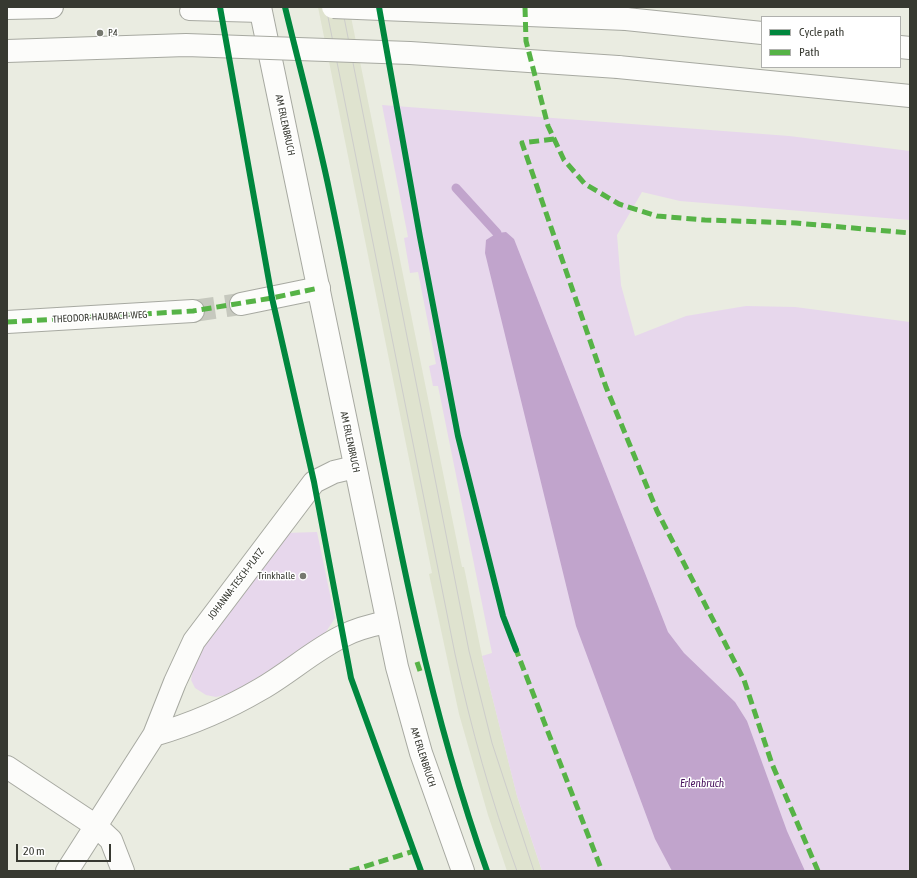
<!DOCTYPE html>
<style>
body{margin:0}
#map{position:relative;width:917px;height:878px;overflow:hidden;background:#eaece1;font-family:"Asap Condensed",sans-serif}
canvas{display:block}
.frame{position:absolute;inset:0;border:8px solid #373931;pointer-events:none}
.legend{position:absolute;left:761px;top:16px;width:140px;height:52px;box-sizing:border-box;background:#fff;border:1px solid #afb0ad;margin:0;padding:5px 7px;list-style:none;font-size:12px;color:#373931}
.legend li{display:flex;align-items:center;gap:8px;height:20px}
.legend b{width:20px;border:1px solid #afb0ad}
.scale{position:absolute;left:16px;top:844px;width:95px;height:18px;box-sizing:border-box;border:2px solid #373931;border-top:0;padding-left:5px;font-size:12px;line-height:14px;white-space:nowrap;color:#373931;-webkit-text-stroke:3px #fff;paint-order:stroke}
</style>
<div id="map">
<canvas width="917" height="878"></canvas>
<div class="frame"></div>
<ul class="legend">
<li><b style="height:5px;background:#00873e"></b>Cycle path</li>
<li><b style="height:5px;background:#56b346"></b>Path</li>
</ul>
<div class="scale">20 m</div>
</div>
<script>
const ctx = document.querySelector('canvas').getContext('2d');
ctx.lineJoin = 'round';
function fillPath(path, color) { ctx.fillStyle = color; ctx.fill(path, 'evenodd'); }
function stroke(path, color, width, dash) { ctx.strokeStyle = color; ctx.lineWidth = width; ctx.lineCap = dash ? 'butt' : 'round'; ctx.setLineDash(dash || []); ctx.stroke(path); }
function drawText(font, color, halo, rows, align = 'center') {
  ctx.font = font + ' "Asap Condensed",sans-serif'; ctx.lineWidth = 3; ctx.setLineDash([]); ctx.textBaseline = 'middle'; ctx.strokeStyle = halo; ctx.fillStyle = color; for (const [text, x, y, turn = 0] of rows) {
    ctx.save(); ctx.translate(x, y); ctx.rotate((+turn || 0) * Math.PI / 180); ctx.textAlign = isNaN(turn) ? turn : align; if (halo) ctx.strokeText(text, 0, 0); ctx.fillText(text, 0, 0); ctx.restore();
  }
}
fillPath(new Path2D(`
 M 318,7 L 349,7 L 462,567 L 464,567 L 482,656 L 517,796 L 542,871 L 507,871 L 488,815 L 459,714 L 429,574 L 432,573 Z`), '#dfe3cf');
fillPath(new Path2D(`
 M 382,105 L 789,136 L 910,151 L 910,220 L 680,201 L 642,192 L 617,235 L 621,285 L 635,336 L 686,316 L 746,306 L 795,307 L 910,322 L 910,871 L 542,871 L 517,796 L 482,656 L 492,653 L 438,386 L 433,386 L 429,366 L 436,364 L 418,272 L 410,273 L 404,238 L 408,237 Z
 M 317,532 L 335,618 L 318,644 L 243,691 L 216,697 L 206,695 L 195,688 L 191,680 L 194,662 L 204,641 L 285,533 Z`), '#e7d7ec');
fillPath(new Path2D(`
 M 506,232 L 514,239 L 668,632 L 684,653 L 735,702 L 747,721 L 787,831 L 805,871 L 672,871 L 655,839 L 576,626 L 485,253 L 486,240 L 497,233 Z`), '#c1a4cc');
stroke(new Path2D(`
 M 456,188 L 497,233`), '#c1a4cc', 9);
stroke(new Path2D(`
 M 193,311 L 241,304`), '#c6c8be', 22, [22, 11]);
const service = new Path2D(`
 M 189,11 L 261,13`);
const pedestrian = new Path2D(`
 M 241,304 L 319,288
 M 7,322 L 193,311`);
const minor = new Path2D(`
 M 154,735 C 192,724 227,709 261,689 C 289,673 314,650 343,636 C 356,629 372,625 387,622
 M 7,767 L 96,826 L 111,840 L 123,871
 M 67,871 L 154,735 L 175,682 L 194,641 L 314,482 L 334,472 L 355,467`);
const secondary = new Path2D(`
 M 260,7 L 397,667 L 421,753 L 463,871`);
const motorway = new Path2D(`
 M 7,8 L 52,7
 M 626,19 L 762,33
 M 900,47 L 910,48
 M 618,67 L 910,96`);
stroke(service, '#a7a9a1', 20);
stroke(pedestrian, '#a7a9a1', 24);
stroke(minor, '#a7a9a1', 24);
stroke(secondary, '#a7a9a1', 24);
stroke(motorway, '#a7a9a1', 24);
stroke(service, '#fcfcfa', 18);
stroke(pedestrian, '#fcfcfa', 22);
stroke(minor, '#fcfcfa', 22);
stroke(secondary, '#fcfcfa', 22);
stroke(motorway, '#fcfcfa', 22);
stroke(new Path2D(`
 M 326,7 L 455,654 C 471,728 491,800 517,871
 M 342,7 L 469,651 L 492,743 L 534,871`), '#cdcdcb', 1);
const motorwayBridge = new Path2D(`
 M 333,7 L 626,19
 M 7,51 L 186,45 L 410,53 L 618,67`);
stroke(motorwayBridge, '#a7a9a1', 24, []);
stroke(motorwayBridge, '#fcfcfa', 22);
stroke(new Path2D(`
 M 525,7 L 526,41 L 548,126 L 564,160 L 585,184 L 619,204 L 657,216 L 705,220 L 796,223 L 910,233
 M 554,139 L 522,143 L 606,387 L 657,511 L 744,680 L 772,764 L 818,871
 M 7,322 L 193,311 L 272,298 L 319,288
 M 515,647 L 602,871
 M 417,662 L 420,671
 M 350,871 L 414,851`), '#56b346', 5, [10, 5]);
stroke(new Path2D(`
 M 220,7 L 272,298 L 314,482 L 351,678 L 421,871
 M 285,7 C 300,69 317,131 330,194 C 378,420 409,652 487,871
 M 379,7 L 420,237 L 458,436 L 503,616 L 516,650`), '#00873e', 6);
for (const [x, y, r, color] of [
 [100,33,4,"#76786f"],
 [303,576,4,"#76786f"]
]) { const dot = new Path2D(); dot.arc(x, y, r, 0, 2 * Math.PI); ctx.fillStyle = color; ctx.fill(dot); stroke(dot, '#fff', 1.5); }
drawText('10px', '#373931', '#fff', [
 ["P4",108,33],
 ["Trinkhalle",295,576,"right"]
], 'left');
drawText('10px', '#373931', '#fff', [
 ["AM ERLENBRUCH",285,125,78],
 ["THEODOR-HAUBACH-WEG",100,317,-3],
 ["AM ERLENBRUCH",350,442,78],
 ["JOHANNA-TESCH-PLATZ",236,584,-53],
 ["AM ERLENBRUCH",423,757,72]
]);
drawText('italic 11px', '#48125d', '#fff', [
 ["Erlenbruch",702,784]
]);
</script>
